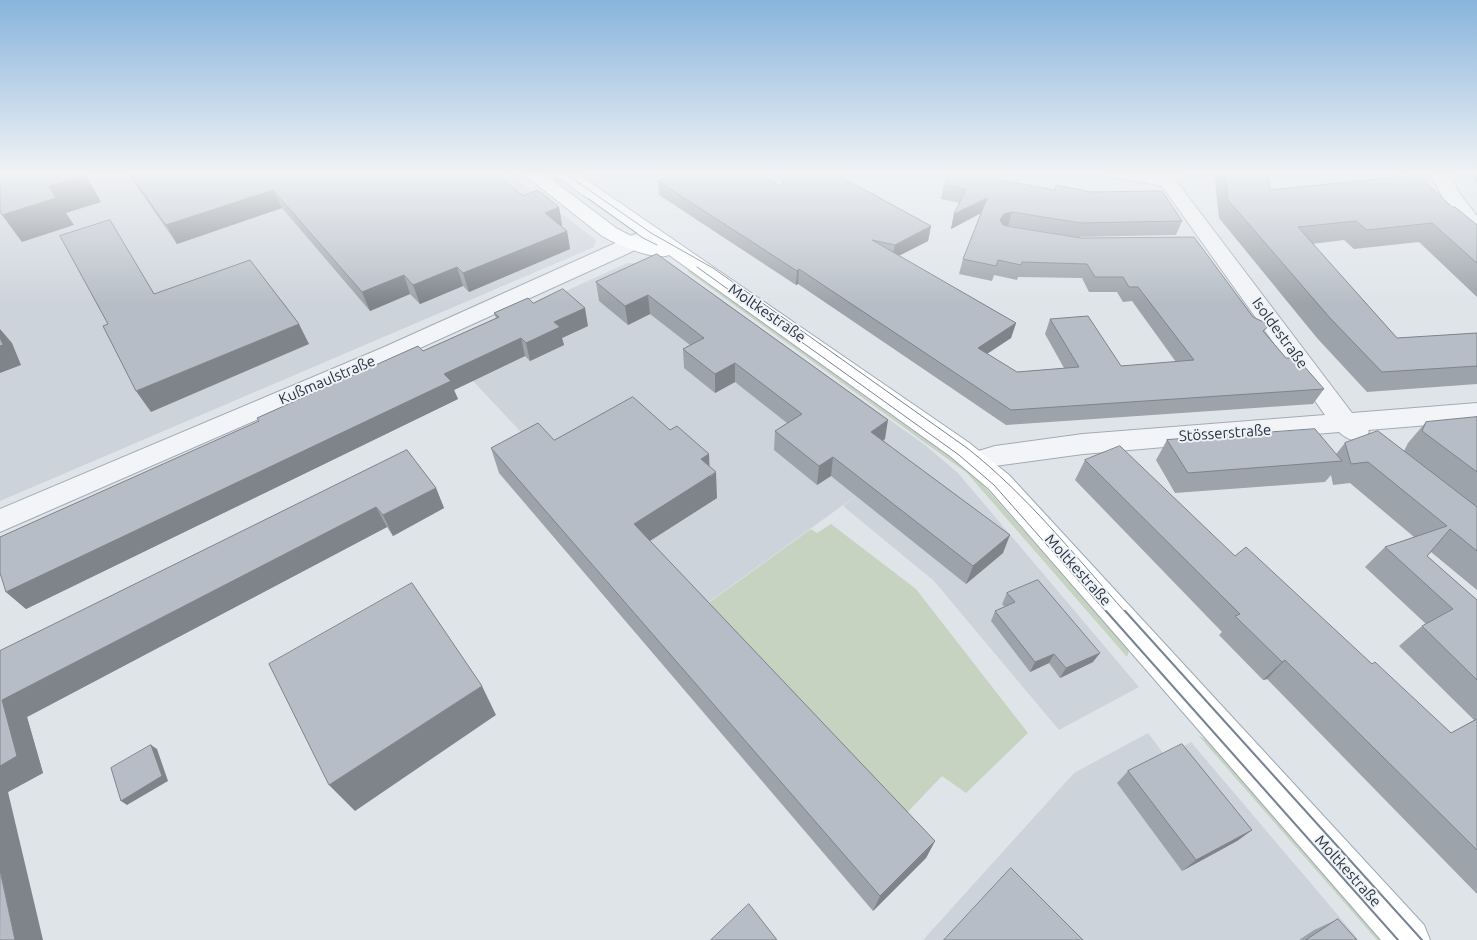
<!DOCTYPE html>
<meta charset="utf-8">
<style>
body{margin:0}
canvas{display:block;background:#dfe4e9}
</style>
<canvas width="1477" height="940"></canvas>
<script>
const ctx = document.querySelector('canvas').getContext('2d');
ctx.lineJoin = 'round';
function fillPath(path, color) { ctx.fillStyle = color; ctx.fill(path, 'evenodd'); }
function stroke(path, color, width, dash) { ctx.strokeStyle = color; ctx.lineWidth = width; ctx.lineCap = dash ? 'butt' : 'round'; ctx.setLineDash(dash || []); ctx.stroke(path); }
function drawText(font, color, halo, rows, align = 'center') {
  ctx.font = font + ' Ubuntu,sans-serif'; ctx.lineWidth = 4; ctx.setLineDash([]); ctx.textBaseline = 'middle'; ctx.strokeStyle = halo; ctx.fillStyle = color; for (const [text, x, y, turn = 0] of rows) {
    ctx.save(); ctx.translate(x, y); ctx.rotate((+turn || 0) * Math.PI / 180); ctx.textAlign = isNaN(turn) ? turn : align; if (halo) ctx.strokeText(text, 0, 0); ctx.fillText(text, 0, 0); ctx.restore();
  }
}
fillPath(new Path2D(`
 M 0,172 L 507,172 L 596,240 L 594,247 L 0,501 Z
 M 627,263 L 657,263 L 686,275 L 925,445 L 958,473 L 1139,687 L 1059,730 L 934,581 L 843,506 L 864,490 L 699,609 L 534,446 L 442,348 Z
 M 1148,733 L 1166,757 L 1191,742 L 1359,940 L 923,940 L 1074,773 Z`), '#cdd3db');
fillPath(new Path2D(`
 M 689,270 L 969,469 L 1129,650 L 1127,657 L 967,473 L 687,271 Z
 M 831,524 L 916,589 L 1028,733 L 966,793 L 942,776 L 900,820 L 700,609 L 811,529 L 817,533 Z
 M 1198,735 L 1219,748 L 1389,940 L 1377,940 Z`), '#c6d3c0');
const minor = new Path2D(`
 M 1106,172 L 1145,172 L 1159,175 L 1160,172 L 1178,172 L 1177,182 L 1352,413 L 1477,403 L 1477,421 L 1368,430 L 1369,432 L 1365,439 C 1354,442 1348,440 1339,432 L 1083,454 L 995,466 L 975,472 L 965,469 L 961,462 L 965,455 L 995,446 L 1083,434 L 1325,415 L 1162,186 L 1108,176 Z
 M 1430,172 L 1448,172 L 1460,194 L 1477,216 L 1477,233 C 1457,228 1438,190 1430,172 Z
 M 651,227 L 658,229 L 661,233 L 658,237 L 629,253 L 398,358 L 0,532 L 0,509 L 382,348 Z`);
const major = new Path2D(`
 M 521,172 L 542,172 L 616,228 L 629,235 L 649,241 L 556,176 L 554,172 L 575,172 L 968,442 L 1009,475 L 1424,925 L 1430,940 L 1381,940 L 989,489 L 950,456 L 669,255 C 654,261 616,244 602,236 Z`);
stroke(minor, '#a4abb3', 2);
stroke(major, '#9ea9b5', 2);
fillPath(minor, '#f2f4f7');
fillPath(major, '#fff');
stroke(new Path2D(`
 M 563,172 L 651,233 L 713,268 L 967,448 C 1027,495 1075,556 1126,613
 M 589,199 L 643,238 L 657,245
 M 697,267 L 959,455 L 994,485 L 1107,613`), '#788493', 1);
stroke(new Path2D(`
 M 1106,611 L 1398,940
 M 1125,611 L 1422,940`), '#788493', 2);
fillPath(new Path2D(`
 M 127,172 L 493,172 L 523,196 L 559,207 L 562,225 L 561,226 L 567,231 L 570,249 L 469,292 L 463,286 L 420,304 L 410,294 L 370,311 L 282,208 L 177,244 Z
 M 1214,172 L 1267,172 L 1270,190 L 1452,207 L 1477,225 L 1477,297 L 1419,242 L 1354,249 L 1344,240 L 1312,244 L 1397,338 L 1477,333 L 1477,384 L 1367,392 L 1317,338 L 1219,218 Z
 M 1473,172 L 1477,172 L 1477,184 Z
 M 997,173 L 996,179 L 1182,221 L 1176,235 L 1076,237 L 1008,226 L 1265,333 L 1286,358 L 1324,389 L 1313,404 L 1006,425 L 798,284 L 796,285 L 659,195 L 658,181 L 780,186 L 931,226 L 928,241 L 899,256 L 1016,323 L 1011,338 L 987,354 L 1017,372 L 1064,368 L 1045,334 L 1050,319 L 1121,366 L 1176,362 L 1132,301 L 1123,302 L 1117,292 L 1089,292 L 1082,278 L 1018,277 L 1017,280 L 994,275 L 992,281 L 959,274 L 963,259 L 981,213 L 951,229 L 954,214 L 960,203 L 941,199 L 944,185 Z
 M 657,254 L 885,439 L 883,440 L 1003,553 L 966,584 L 831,476 L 817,485 L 774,450 L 775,431 L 787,423 L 735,382 L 715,393 L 684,368 L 683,349 L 690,345 L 650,314 L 628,325 L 599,301 L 596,282 Z
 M 533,303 L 588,326 L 562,338 L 564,345 L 530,361 L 525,356 L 454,390 L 458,399 L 26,609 L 6,592 L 423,351 L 496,318 L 494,313 Z
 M 1477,417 L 1477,590 L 1431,552 L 1427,556 L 1477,600 L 1477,894 L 1267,679 L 1263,680 L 1219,635 L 1222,632 L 1075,480 L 1085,460 L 1235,556 L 1372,664 L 1451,733 L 1474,720 L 1399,646 L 1422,626 L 1426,624 L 1365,567 L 1385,547 L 1414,537 L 1350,483 L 1333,485 L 1331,475 L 1325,482 L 1175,493 L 1156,460 L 1167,440 L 1336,454 L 1345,443 L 1404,451 L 1408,443 L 1426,422 Z
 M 554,440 L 709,466 L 717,498 L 650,541 L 935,841 L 926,858 L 873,911 L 499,473 L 491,448 Z
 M 407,450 L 436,488 L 444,508 L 393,536 L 387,527 L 27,717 L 43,773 L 8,792 L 0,940 L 0,651 Z
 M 1007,593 L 1093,662 L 1060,678 L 1049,663 L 1030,672 L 991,621 L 995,611 L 1005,607 L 1002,604 Z
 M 1128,771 L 1252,830 L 1237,841 L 1182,871 L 1117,783 Z
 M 1338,919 L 1357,940 L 1299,940 L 1314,930 Z`), '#9da3aa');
fillPath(new Path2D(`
 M 82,172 L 84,172 L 101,202 L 66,213 L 74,225 L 22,242 L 2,215 L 49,186 Z
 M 273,190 L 282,208 L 177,244 L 166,225 Z
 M 987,198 L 983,212 L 951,229 L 954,214 Z
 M 559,207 L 562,225 L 548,231 L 545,213 Z
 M 1012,212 L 1008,226 L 1000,228 L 1000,220 L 1004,214 Z
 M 110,220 L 167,315 L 154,294 Z
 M 931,226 L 928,241 L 892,259 L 895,245 Z
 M 567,231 L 570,249 L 469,292 L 463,273 Z
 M 457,267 L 463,286 L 420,304 L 413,285 Z
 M 799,269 L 798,284 L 796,285 L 797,271 Z
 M 404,275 L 410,294 L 370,311 L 362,292 Z
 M 648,295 L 650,314 L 628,325 L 625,306 Z
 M 585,308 L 588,326 L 562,338 L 564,345 L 530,361 L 526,343 L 554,322 Z
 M 1016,323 L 1011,338 L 973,363 L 978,348 Z
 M 299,324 L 309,344 L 151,412 L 136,391 Z
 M 0,329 L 12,343 L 21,365 L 0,373 Z
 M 521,338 L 525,356 L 454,390 L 458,399 L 26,609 L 6,592 L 444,374 Z
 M 735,363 L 735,382 L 715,393 L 715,374 Z
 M 888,420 L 885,439 L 868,451 L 871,432 Z
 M 709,454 L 710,477 L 716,472 L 717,498 L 637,549 L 634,524 L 701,459 Z
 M 833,457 L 831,476 L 817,485 L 819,466 Z
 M 436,488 L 444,508 L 393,536 L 383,515 Z
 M 376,507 L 387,527 L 27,717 L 43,773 L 8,792 L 43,940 L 15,940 L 0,870 L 0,766 L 2,700 Z
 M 1010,535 L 1003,553 L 966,584 L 973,566 Z
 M 1100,653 L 1093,662 L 1060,678 L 1066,668 Z
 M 1054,654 L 1049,663 L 1030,672 L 1035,662 Z
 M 1285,660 L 1267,679 L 1263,680 L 1282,662 Z
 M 482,686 L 496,715 L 355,811 L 329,785 Z
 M 151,745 L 157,749 L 168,781 L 127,805 L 121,801 Z
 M 1252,830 L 1237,841 L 1182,871 L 1196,860 Z
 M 935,841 L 926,858 L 873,911 L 880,896 Z`), '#7f848b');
const building = new Path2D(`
 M 14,172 L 82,172 L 84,176 L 49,186 L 56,198 L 2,215 L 0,211 L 0,176 Z
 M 129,172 L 493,172 L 523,196 L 538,190 L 559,207 L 545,213 L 567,231 L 463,273 L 457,267 L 413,285 L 404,275 L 362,292 L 273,190 L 166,225 Z
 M 679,172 L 757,172 L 780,186 L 790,172 L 832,172 L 931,226 L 895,245 L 872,240 L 1016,323 L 978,348 L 1017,372 L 1079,367 L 1050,319 L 1088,316 L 1121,366 L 1194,360 L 1138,287 L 1129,287 L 1123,277 L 1095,277 L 1087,264 L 1022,262 L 1021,265 L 998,260 L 996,266 L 963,259 L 987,198 L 954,214 L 966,189 L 944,185 L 951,172 L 994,172 L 997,173 L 995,179 L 1055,190 L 1056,185 L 1091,192 L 1162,191 L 1182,221 L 1081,223 L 1012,212 L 1004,214 L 1000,220 L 1003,225 L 1012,227 L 1081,238 L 1194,237 L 1253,317 L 1270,325 L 1263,331 L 1286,358 L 1297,358 L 1324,389 L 1011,410 L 799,269 L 797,271 L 658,181 Z
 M 1225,172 L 1267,172 L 1270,190 L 1418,175 L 1452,207 L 1455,207 L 1477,225 L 1477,263 L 1432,223 L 1367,230 L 1356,221 L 1298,227 L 1397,338 L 1477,333 L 1477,366 L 1382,372 L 1330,318 L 1228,200 Z
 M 110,220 L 154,294 L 250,260 L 299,324 L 136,391 L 103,326 L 108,324 L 60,236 Z
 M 657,254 L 888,420 L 871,432 L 1010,535 L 973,566 L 833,457 L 819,466 L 775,431 L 802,414 L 735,363 L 715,374 L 683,349 L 704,338 L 648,295 L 625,306 L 596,282 Z
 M 563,289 L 585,308 L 554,322 L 560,327 L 526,343 L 521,338 L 444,374 L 451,381 L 6,592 L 0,573 L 0,537 L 259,421 L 257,418 L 418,346 L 423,351 L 499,317 L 494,313 L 528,298 L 533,303 Z
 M 0,337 L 3,345 L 0,346 Z
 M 633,397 L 670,430 L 677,426 L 709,454 L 701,459 L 716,472 L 634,524 L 935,841 L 880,896 L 491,448 L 538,423 L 554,440 Z
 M 1477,417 L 1477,472 L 1422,431 L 1426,422 Z
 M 1315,429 L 1342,461 L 1188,473 L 1167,440 Z
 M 1378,431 L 1477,507 L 1477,551 L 1450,529 L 1427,556 L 1477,600 L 1477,680 L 1422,626 L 1453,609 L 1385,547 L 1447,526 L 1368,462 L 1351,464 L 1345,443 Z
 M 1120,446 L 1235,556 L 1246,547 L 1372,664 L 1375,662 L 1451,733 L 1477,719 L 1477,850 L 1285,660 L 1282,662 L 1235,616 L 1240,614 L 1085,460 Z
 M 407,450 L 436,488 L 383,515 L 376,507 L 2,700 L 17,756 L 0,766 L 0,651 Z
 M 1038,580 L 1100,653 L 1066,668 L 1054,654 L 1035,662 L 995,611 L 1015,602 L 1007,593 Z
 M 412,583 L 482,686 L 329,785 L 269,664 Z
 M 1182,744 L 1252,830 L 1196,860 L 1128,771 Z
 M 151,745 L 162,776 L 121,801 L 111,768 Z
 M 1011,868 L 1083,940 L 944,940 Z
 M 0,870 L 15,940 L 0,940 Z
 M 749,904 L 777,940 L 711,940 Z
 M 1338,919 L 1357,940 L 1306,940 Z`);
fillPath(building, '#b6bdc6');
stroke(building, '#7f848b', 1);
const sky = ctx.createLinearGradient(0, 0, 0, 304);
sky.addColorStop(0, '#88b4dc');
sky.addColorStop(0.57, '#f1f3f5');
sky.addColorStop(1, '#f1f3f500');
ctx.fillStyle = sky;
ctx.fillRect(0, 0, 1477, 304);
drawText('15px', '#273340', '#eef2f6', [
 ["Moltkestraße",767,313,35],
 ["Isoldestraße",1280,333,54],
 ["Kußmaulstraße",327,380,-23],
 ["Stösserstraße",1225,433,-4],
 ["Moltkestraße",1078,570,48],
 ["Moltkestraße",1348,871,48]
]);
</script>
